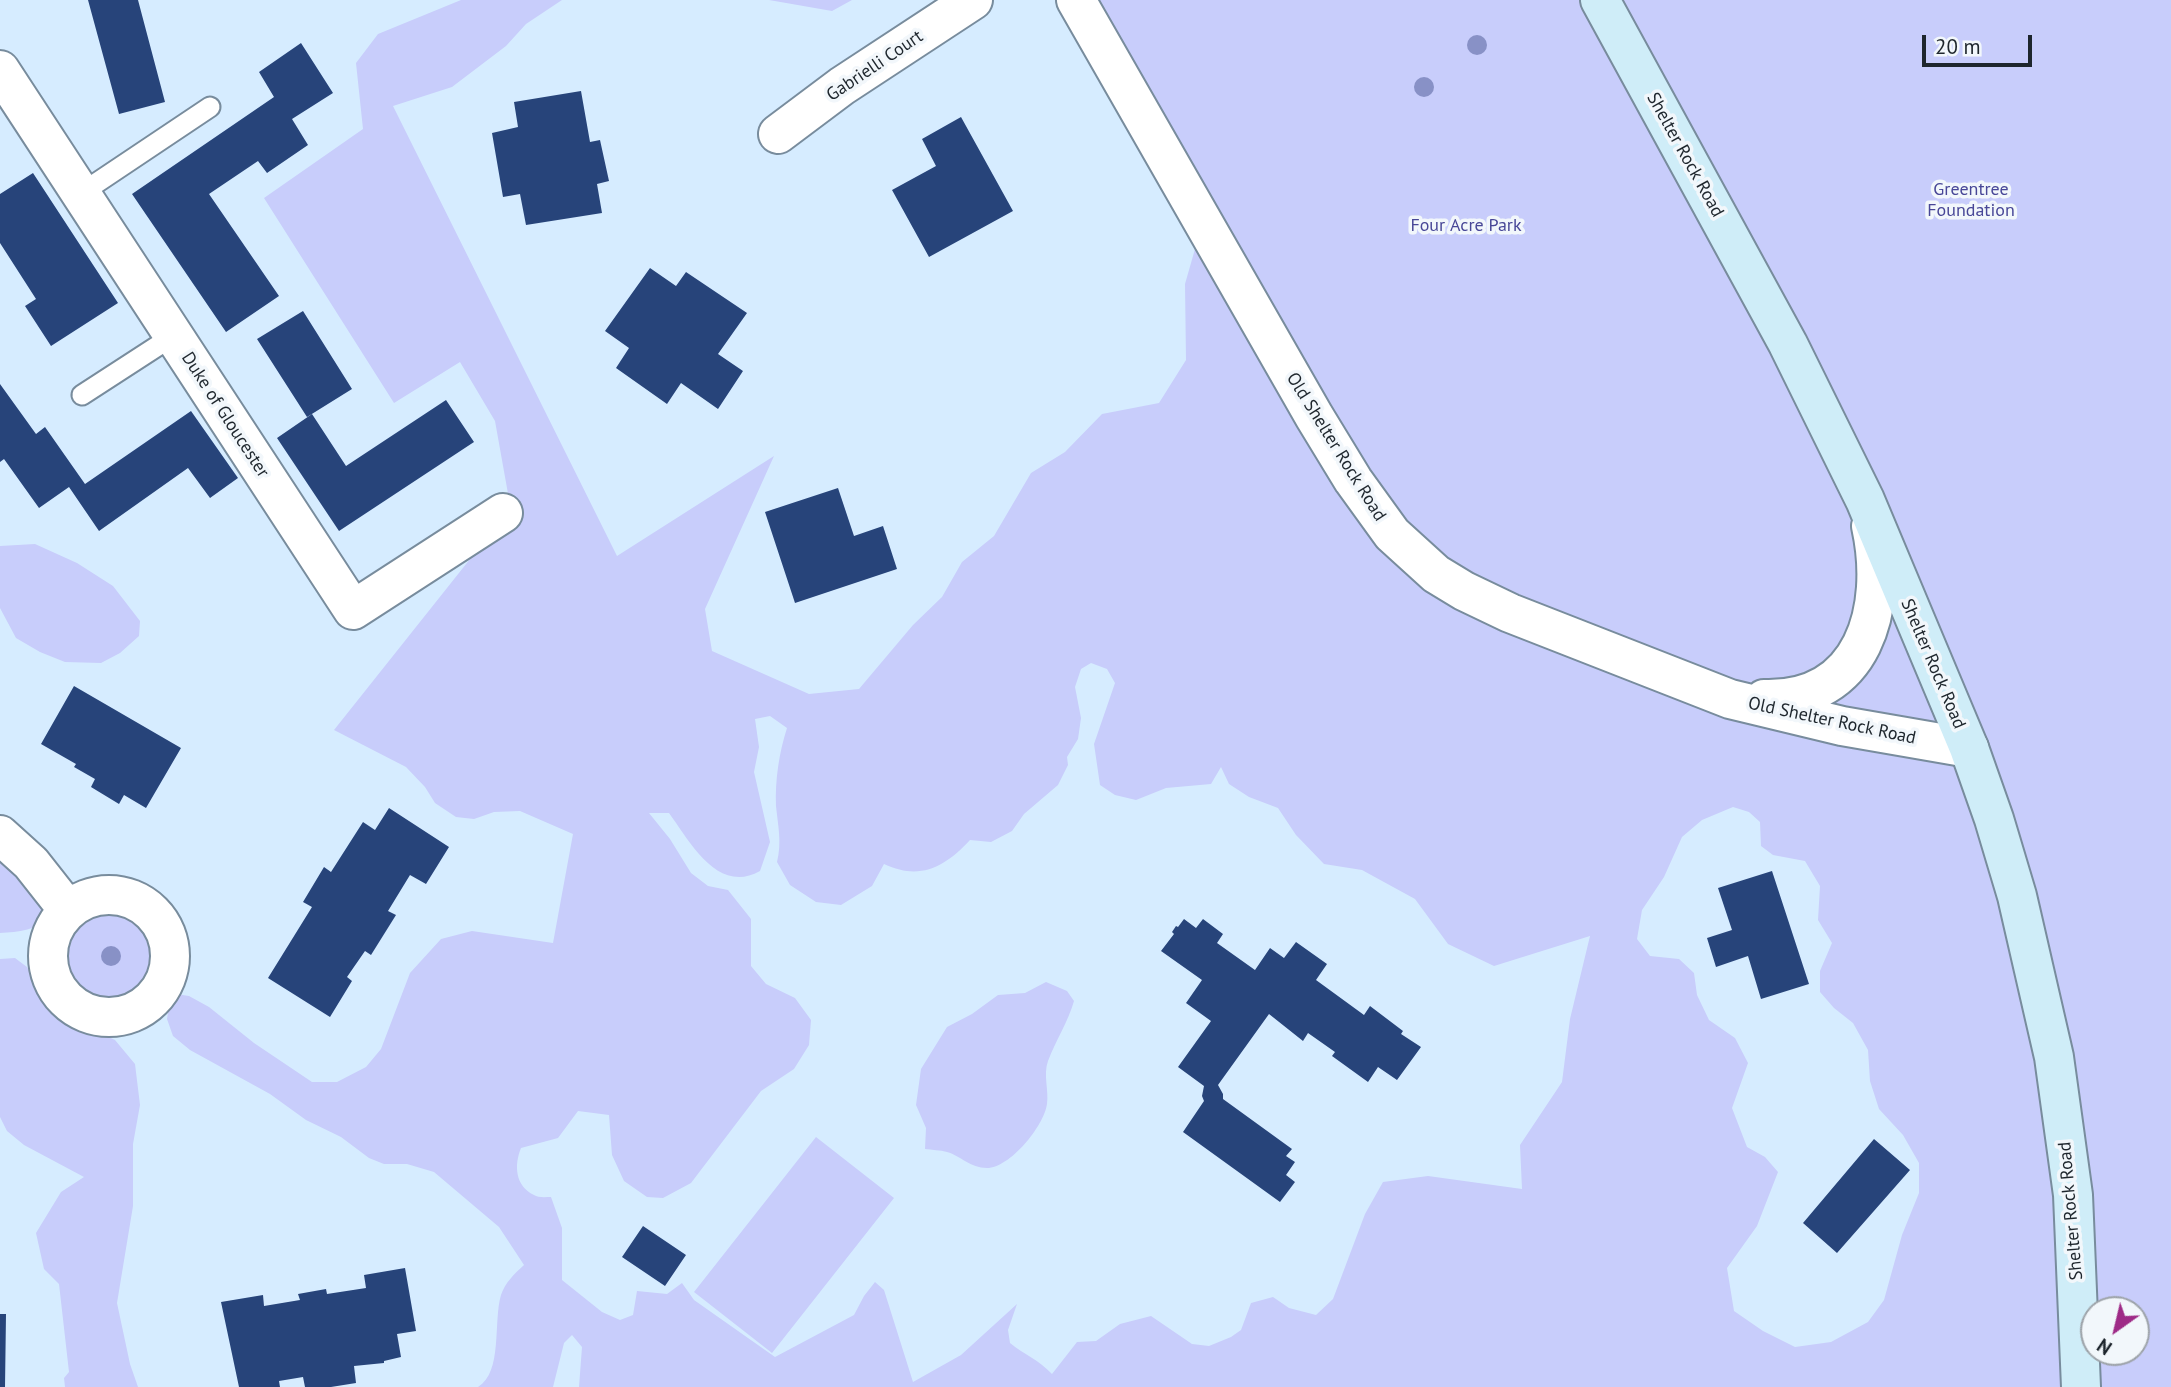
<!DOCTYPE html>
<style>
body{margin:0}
#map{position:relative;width:2171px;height:1387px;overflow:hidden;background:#d6ecff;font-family:"PT Sans",sans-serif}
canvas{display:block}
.north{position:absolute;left:2080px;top:1296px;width:70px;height:70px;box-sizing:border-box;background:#f2f7fb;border:2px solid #9da3a9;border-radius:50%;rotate:214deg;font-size:19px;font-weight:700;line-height:28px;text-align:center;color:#1e262d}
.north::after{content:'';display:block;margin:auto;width:24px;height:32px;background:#9e2b87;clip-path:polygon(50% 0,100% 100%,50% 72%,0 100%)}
.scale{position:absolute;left:1922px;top:35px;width:110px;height:32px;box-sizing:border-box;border:4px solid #1e262d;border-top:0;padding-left:9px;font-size:21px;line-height:24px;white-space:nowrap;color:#1e262d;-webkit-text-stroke:5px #f2f7fb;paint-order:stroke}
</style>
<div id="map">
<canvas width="2171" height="1387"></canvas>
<div class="north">N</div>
<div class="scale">20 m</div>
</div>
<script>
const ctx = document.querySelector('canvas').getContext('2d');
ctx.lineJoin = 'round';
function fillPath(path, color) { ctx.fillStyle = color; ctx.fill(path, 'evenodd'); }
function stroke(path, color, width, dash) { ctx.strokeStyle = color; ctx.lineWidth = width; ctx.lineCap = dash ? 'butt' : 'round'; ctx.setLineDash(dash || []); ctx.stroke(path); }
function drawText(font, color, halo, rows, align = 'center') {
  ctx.font = font + ' "PT Sans",sans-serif'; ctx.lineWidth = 7; ctx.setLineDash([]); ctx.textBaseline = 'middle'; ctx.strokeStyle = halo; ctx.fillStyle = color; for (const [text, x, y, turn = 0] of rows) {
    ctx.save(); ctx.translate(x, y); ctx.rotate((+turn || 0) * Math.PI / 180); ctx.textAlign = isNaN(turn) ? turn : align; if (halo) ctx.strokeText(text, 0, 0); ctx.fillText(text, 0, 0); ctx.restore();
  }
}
fillPath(new Path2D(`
 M 461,0 L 562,0 L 526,24 L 506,46 L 452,87 L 393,106 L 617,556 L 774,456 L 705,609 L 712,651 L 809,694 L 859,689 L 913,625 L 942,597 L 962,562 L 994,536 L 1031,473 L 1065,452 L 1102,414 L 1159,403 L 1186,360 L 1185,284 L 1203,221 L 1076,0 L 2171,0 L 2171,1387 L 579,1387 L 582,1347 L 572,1335 L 564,1343 L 553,1387 L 478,1387 C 503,1372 493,1322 501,1295 C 505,1283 514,1274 524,1265 L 499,1227 L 434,1172 L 407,1164 L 384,1164 L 369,1158 L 341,1137 L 306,1120 L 270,1094 L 190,1050 L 173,1036 L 167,1019 L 170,1000 L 176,994 L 189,996 L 209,1007 L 254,1043 L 312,1082 L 337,1082 L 366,1067 L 381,1049 L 410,973 L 441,939 L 472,931 L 553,943 L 573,834 L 520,811 L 494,812 L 474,819 L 456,817 L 435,803 L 425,787 L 406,767 L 334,730 L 482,544 L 512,516 L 495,421 L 460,362 L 394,403 L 264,198 L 363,129 L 356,63 L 378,34 ZM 1091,663 L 1107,669 L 1115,683 L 1094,744 L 1100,785 L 1115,795 L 1136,800 L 1166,788 L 1211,784 L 1221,767 L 1229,784 L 1249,797 L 1278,808 L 1296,835 L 1324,864 L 1362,870 L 1415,899 L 1448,944 L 1494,966 L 1590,936 L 1570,1019 L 1562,1082 L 1520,1145 L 1522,1189 L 1428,1176 L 1383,1182 L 1365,1214 L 1333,1299 L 1316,1315 L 1289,1308 L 1273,1297 L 1251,1303 L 1241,1330 L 1231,1337 L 1209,1346 L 1192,1344 L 1151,1316 L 1120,1324 L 1096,1341 L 1077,1342 L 1052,1374 C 1038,1359 1026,1356 1010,1343 L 1008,1330 L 1017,1304 L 961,1355 L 913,1382 L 884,1290 L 875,1282 L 864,1296 L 854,1315 L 775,1357 L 694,1300 L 682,1283 L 667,1294 L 637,1291 L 633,1315 L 620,1320 L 602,1312 L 562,1280 L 562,1228 L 551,1197 C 546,1197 538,1198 534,1195 C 515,1186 514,1165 521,1148 L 558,1138 L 578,1111 L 609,1115 L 612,1155 L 624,1181 L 647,1197 L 663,1198 L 691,1183 L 761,1091 L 794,1069 L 809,1045 L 811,1020 L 795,998 L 766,984 L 751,966 L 751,919 L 728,890 L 708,886 L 691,873 L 670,839 L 649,813 L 669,813 C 690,842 718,895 760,871 L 770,842 L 754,772 L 759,747 L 755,719 L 770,716 L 787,728 C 779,753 775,780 776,806 C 778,826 782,842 777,862 L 790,885 L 816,902 L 841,905 L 872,886 L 884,864 C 920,881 945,867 970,840 L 991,842 L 1012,831 L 1024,814 L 1058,785 L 1068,765 L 1067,757 L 1078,739 L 1081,718 L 1075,687 L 1081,669 ZM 1733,807 L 1749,812 L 1760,822 L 1761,846 L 1773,855 L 1805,861 L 1820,886 L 1818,920 L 1832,943 L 1820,971 L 1820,992 L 1834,1008 L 1853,1023 L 1868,1050 L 1870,1081 L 1879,1109 L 1903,1135 L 1919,1163 L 1919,1193 L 1902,1235 L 1884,1300 L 1868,1322 L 1831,1342 L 1795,1347 L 1763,1331 L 1734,1311 L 1727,1268 L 1757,1226 L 1778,1172 L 1765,1157 L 1747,1147 L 1732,1108 L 1748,1063 L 1735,1038 L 1709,1020 L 1697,995 L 1694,973 L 1679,959 L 1650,956 L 1637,939 L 1642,910 L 1664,877 L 1682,837 L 1702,820 ZM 2094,1310 L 2136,1310 L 2136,1352 L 2094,1352 Z
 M 769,0 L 852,0 L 832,11 Z
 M 35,544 L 77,563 L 113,586 L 140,621 L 139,636 L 120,653 L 101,663 L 65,662 L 40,652 L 16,638 L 0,608 L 0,546 Z
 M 0,848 L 48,914 C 39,931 18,932 0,933 Z
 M48 956a61 61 0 1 1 122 0a61 61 0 1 1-122 0Z
 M 15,958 L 27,967 L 42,991 L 81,1024 L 115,1040 L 135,1064 L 140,1105 L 133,1144 L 133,1206 L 117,1303 L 130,1364 L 138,1387 L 65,1387 L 64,1378 L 69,1372 L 59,1284 L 44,1269 L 36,1233 L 61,1192 L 84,1177 L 24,1145 L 7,1131 L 0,1117 L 0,959 Z
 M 1046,982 L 1067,991 L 1074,1001 C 1068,1022 1056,1040 1048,1061 C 1043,1075 1049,1090 1047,1104 C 1044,1126 1010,1168 987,1168 C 970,1168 961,1156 947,1152 C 940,1150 932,1150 925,1149 L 926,1128 L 916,1105 L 921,1069 L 947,1027 L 972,1014 L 998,995 L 1025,993 Z
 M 816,1137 L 894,1198 L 772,1353 L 694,1292 Z`), '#c8cdfb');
fillPath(new Path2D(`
 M 88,0 L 138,0 L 165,102 L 119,114 Z
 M 301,43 L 333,93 L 292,119 L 308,145 L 267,173 L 258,161 L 209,194 L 279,296 L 226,332 L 132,194 L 274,97 L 259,72 Z
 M 581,91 L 590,142 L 600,140 L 609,181 L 597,184 L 602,213 L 526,225 L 520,194 L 503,197 L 492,133 L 518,127 L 514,102 Z
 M 961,117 L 1013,211 L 929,257 L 892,190 L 936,166 L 922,139 Z
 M 33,173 L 118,303 L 51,346 L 25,306 L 36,299 L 0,243 L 0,194 Z
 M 650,268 L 676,286 L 686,272 L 747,313 L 718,354 L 743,371 L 718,409 L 681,383 L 667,404 L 616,368 L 629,348 L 605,331 Z
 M 303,311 L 352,389 L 307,417 L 257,339 Z
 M 0,384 L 36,434 L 45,427 L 85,484 L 191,411 L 238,478 L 210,498 L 188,468 L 99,531 L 69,487 L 39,508 L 4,459 L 0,462 Z
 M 446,400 L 474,442 L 339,531 L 277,438 L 312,414 L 346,466 Z
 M 838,488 L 854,536 L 883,526 L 897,569 L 795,603 L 765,512 Z
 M 74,686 L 181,748 L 146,808 L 124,795 L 119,804 L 91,787 L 95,779 L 74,767 L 76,764 L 41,744 Z
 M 389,808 L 449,847 L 426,884 L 410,875 L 388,911 L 396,915 L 371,955 L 365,951 L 347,977 L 352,981 L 330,1017 L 268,978 L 312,907 L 303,902 L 324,867 L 331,872 L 363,822 L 375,830 Z
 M 1772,871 L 1809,984 L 1761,999 L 1748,956 L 1716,967 L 1707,938 L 1732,930 L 1718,888 Z
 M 1184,919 L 1196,928 L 1203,919 L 1223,934 L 1217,943 L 1255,970 L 1270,948 L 1284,958 L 1296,942 L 1327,964 L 1316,980 L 1364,1015 L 1370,1006 L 1403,1031 L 1401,1034 L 1421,1047 L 1397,1080 L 1378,1067 L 1368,1082 L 1332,1056 L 1335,1052 L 1308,1033 L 1303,1041 L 1269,1014 L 1218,1085 L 1223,1094 L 1223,1099 L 1292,1149 L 1286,1156 L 1295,1162 L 1286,1175 L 1295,1182 L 1280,1202 L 1183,1132 L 1204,1101 L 1202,1096 L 1204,1086 L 1178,1067 L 1211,1021 L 1186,1003 L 1202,980 L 1161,951 L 1174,934 L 1172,932 L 1176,926 L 1178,927 Z
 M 1874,1139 L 1910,1170 L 1837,1253 L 1803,1223 Z
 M 643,1226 L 686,1255 L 665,1286 L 622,1257 Z
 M 405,1268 L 416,1331 L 397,1334 L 401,1357 L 384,1361 L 384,1363 L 354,1366 L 356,1383 L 331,1387 L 305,1387 L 303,1377 L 279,1381 L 280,1387 L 239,1387 L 221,1302 L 263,1295 L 264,1306 L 300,1300 L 298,1294 L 326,1289 L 327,1294 L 366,1288 L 364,1275 Z
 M 0,1314 L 6,1314 L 5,1387 L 0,1387 Z`), '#27447a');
const service = new Path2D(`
 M 80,194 L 210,107
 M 82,395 L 173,336`);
const minor = new Path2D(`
 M 1076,0 L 1314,416 L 1353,480 L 1392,534 L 1436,574 L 1464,591 L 1510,613 L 1730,699 L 1842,726 L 1969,748
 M 0,70 L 353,610 L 503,513
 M 778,134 L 842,86 L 973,0
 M 1764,699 C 1864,702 1889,608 1871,526
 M 0,835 L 31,863 L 68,910
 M48 956a61 61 0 1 1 122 0a61 61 0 1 1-122 0Z`);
const secondary = new Path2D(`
 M 1600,0 L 1788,344 L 1865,500 L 1969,748 L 1994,819 L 2017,896 L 2054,1057 L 2073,1195 L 2081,1387`);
stroke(service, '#788c9d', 23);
stroke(minor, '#788c9d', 42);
stroke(secondary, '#788c9d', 42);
stroke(service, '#fff', 19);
stroke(minor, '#fff', 38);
stroke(secondary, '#cfedf8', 38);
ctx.fillStyle = '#8891c6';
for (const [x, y] of [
 [1477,45],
 [1424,87],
 [111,956]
]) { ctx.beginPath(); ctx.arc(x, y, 10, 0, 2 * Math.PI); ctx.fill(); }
drawText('18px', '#1e262d', '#f2f7fb', [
 ["Gabrielli Court",875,66,-34],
 ["Shelter Rock Road",1685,155,61],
 ["Duke of Gloucester",225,415,57],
 ["Old Shelter Rock Road",1336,447,58],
 ["Shelter Rock Road",1933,664,67],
 ["Old Shelter Rock Road",1832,721,12],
 ["Shelter Rock Road",2071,1211,-95]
]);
drawText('18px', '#484797', '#f2f7fb', [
 ["Greentree",1971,190],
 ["Foundation",1971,211],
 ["Four Acre Park",1466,226]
]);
</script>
